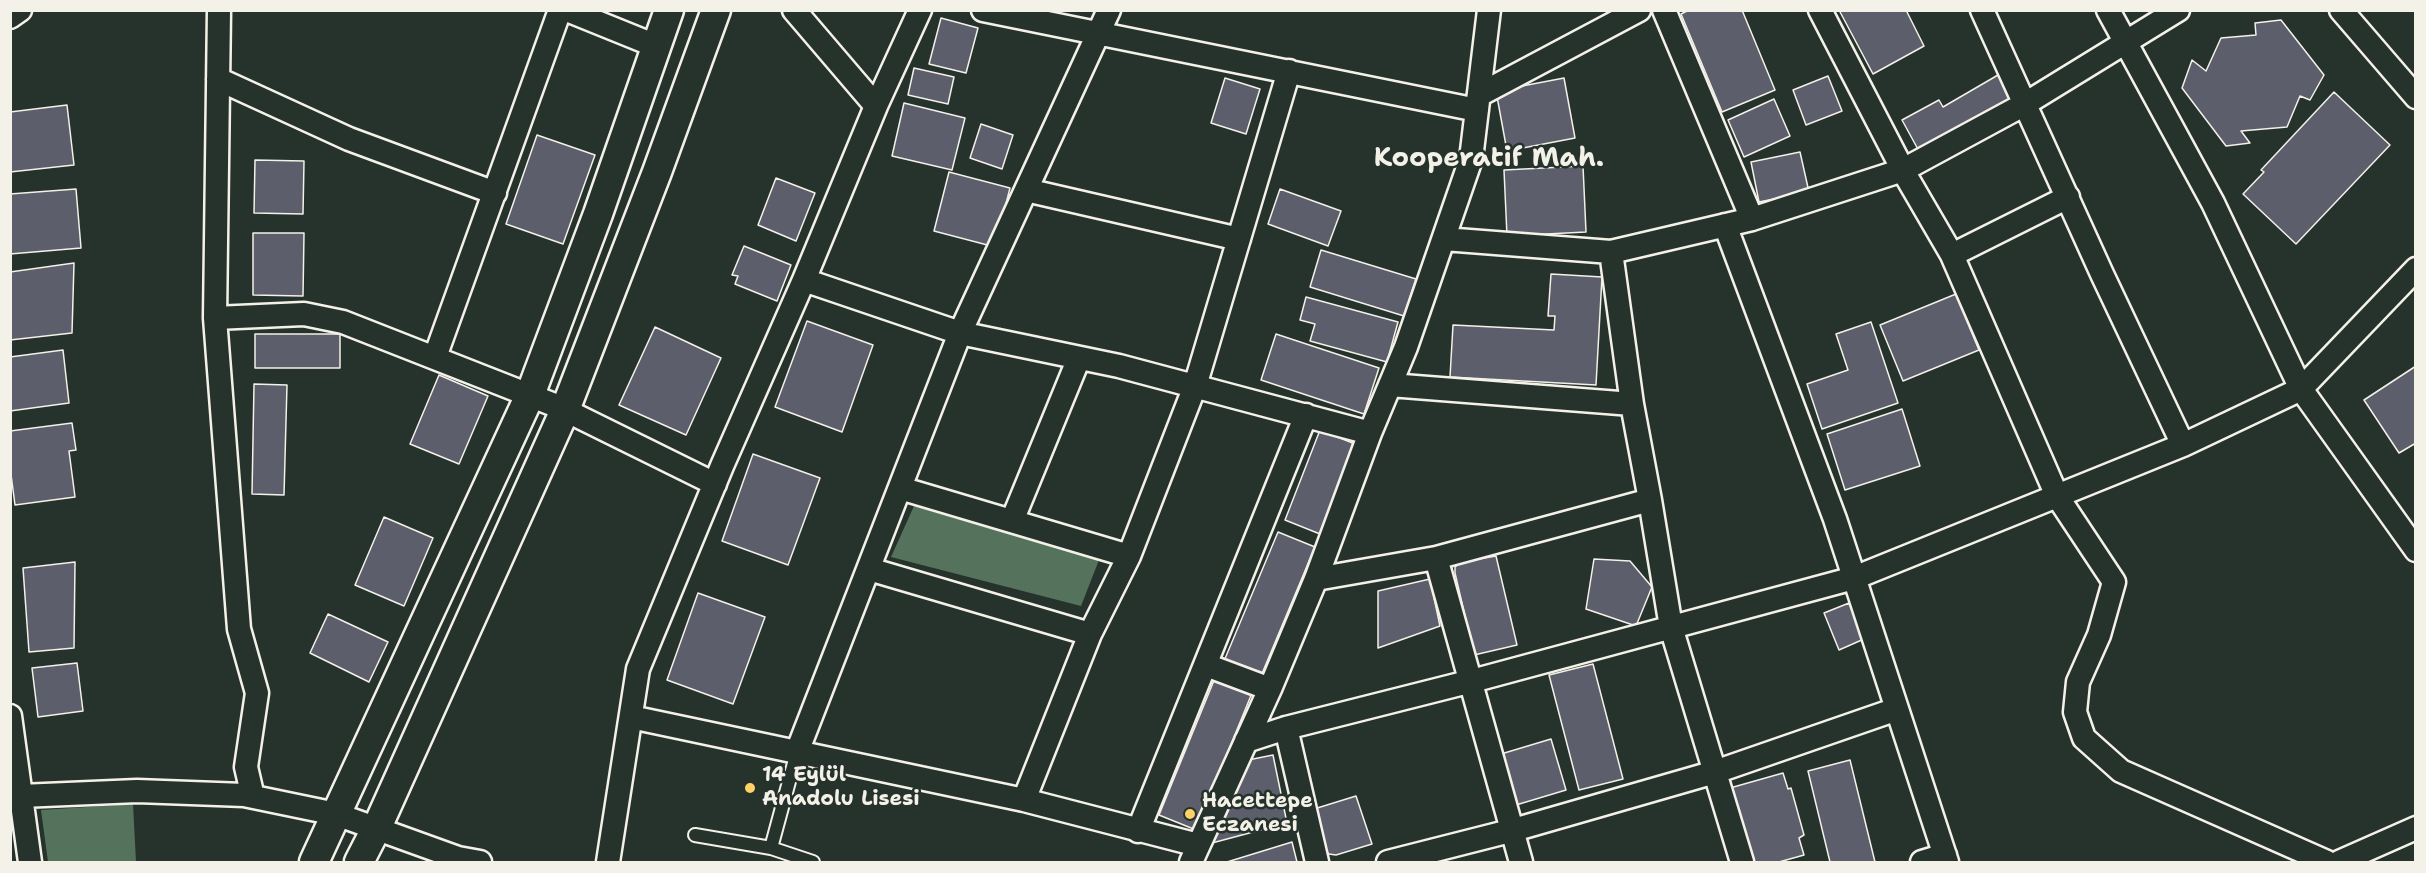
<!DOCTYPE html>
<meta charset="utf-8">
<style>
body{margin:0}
#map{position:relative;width:2426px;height:873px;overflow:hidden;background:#26332d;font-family:"Shantell Sans",sans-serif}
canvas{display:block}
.frame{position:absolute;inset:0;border:12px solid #f4f1e8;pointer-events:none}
</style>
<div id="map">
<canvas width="2426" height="873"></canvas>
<div class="frame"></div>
</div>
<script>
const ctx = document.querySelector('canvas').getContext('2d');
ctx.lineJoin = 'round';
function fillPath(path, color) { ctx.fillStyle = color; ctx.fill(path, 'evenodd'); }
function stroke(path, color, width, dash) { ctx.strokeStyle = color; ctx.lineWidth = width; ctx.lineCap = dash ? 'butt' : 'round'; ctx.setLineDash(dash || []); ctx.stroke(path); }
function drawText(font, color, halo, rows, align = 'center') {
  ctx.font = font + ' "Shantell Sans",sans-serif'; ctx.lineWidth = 5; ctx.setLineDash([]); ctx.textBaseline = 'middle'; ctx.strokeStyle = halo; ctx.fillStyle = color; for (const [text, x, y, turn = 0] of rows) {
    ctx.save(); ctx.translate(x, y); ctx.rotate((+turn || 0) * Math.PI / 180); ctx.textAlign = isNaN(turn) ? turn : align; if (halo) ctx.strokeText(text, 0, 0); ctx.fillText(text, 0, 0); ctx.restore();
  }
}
fillPath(new Path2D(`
 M 914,506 L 1099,560 L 1081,606 L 891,557 Z
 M 133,804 L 136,862 L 48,862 L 41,810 Z`), '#55735c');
const building = new Path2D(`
 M 1689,10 L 1742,10 L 1775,90 L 1722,112 L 1681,14 Z
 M 1839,10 L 1906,10 L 1924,46 L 1873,74 Z
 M 941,18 L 978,28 L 966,73 L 929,64 Z
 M 2281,20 L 2324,75 L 2310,100 L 2300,96 L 2287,127 L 2241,131 L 2250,143 L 2226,146 L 2182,88 L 2192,60 L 2206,71 L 2221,38 L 2256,35 L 2255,23 Z
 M 914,68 L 954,77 L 948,104 L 908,95 Z
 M 1998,75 L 2013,101 L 1920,153 L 1902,120 L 1939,100 L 1943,107 Z
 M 1828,76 L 1842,111 L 1806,125 L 1793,90 Z
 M 1225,78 L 1260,89 L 1246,134 L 1211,123 Z
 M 1564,78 L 1575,138 L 1507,151 L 1496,91 Z
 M 2334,92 L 2390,145 L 2296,244 L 2243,194 L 2264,172 L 2261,170 Z
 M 1774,99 L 1790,136 L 1744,157 L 1728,120 Z
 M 904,103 L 965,118 L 952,170 L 892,156 Z
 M 67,105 L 74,165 L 10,172 L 10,112 Z
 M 981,124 L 1013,135 L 1002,169 L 970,158 Z
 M 537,135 L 595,155 L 563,244 L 506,224 Z
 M 1800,152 L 1809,192 L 1759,202 L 1751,162 Z
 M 255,160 L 304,161 L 303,214 L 254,213 Z
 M 1583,166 L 1586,232 L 1507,236 L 1504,170 Z
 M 949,172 L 1010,188 L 995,247 L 934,231 Z
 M 776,178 L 815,193 L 796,241 L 758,225 Z
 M 76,189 L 81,248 L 10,254 L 10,194 Z
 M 1280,189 L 1341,211 L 1328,246 L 1268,224 Z
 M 253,233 L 304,233 L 303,296 L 253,295 Z
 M 744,246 L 791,265 L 777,301 L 735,284 L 738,276 L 732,275 Z
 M 1321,250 L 1416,279 L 1404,316 L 1310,287 Z
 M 74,263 L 72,333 L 10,340 L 10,272 Z
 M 1551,274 L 1602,277 L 1596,385 L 1450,377 L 1453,325 L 1554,330 L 1555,316 L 1548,316 Z
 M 1956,294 L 1979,350 L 1903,381 L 1880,325 Z
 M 1306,297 L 1398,322 L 1387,362 L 1310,341 L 1315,324 L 1300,320 Z
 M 807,321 L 873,345 L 842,432 L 775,407 Z
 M 1871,322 L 1898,403 L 1822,429 L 1807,384 L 1848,370 L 1836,334 Z
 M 655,327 L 721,358 L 686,435 L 619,405 Z
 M 255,334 L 340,334 L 340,368 L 255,368 Z
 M 1276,334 L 1379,368 L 1364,414 L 1261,380 Z
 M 63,350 L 69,403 L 10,411 L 10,357 Z
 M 2416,366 L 2416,443 L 2399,453 L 2364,400 Z
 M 439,375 L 488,396 L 459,464 L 410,444 Z
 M 254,384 L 287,385 L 284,495 L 252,494 Z
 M 1902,409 L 1920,466 L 1845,490 L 1827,434 Z
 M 72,423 L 76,450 L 69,451 L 75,497 L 15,505 L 10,467 L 10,431 Z
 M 1320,430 L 1355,444 L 1320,534 L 1285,520 Z
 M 753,454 L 820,478 L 788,565 L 722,541 Z
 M 384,517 L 433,538 L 404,606 L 355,585 Z
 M 1278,532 L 1315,547 L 1261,676 L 1224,661 Z
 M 1496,556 L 1517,645 L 1474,655 L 1455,573 L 1455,567 L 1461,562 Z
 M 1594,559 L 1630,561 L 1652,587 L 1636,626 L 1586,609 Z
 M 75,562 L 74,648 L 29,652 L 23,568 Z
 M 1430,579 L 1440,626 L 1378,648 L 1378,591 Z
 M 698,593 L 765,617 L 733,704 L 667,680 Z
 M 1849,603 L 1864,639 L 1839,650 L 1824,613 Z
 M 328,614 L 388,642 L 369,682 L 310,653 Z
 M 77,663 L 83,711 L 38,717 L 32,668 Z
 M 1593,664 L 1623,779 L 1579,790 L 1549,675 Z
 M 1215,678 L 1252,693 L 1196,830 L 1159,815 Z
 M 1551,739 L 1566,790 L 1516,805 L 1501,754 Z
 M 1273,755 L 1287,823 L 1212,843 L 1243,761 Z
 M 1850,760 L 1875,862 L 1830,862 L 1808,771 Z
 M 1783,773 L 1788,789 L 1791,788 L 1804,835 L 1799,838 L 1804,855 L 1779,862 L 1751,862 L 1730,788 Z
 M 1356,796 L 1372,844 L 1336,855 L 1329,854 L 1326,851 L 1314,809 Z
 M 1292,842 L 1297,862 L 1227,862 Z`);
fillPath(building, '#5c5e6c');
stroke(building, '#f4f1e8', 1.5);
const service = new Path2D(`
 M 695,835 L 771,848 L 797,752
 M 771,848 L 813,862`);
const minor = new Path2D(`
 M 219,10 L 215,318 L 239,629 L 257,693 L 246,767 L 253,797
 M 567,10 L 656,46
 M 794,10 L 876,106
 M 983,10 L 1477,110
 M 1664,10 L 1752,219
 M 1820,10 L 1906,176 L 1952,255 L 2057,496 L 2114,582 L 2099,635 L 2078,682 L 2075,712 L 2084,738 L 2121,771 L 2327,862
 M 1982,10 L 2102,274 L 2183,445
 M 2108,10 L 2213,203 L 2301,389 L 2416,550
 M 2341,10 L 2416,97
 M 10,17 L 20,10
 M 218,79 L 349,139 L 495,193
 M 1479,95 L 1639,10
 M 1026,190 L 1239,239
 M 1725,225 L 1835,519 L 1947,862
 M 1444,239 L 1611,252 L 1752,219 L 1903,170 L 2025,104 L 2178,10
 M 1611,252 L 1632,404 L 1650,500 L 1671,627 L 1742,862
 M 1952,255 L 2068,197
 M 804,280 L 960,333 L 1119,366 L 1370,433
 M 215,318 L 304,314 L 343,322 L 557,406 L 715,484
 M 435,357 L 560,10
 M 1390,385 L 1632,404
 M 900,488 L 1129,556
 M 1012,521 L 1079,358
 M 1436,558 L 1521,862
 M 869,569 L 1090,634
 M 1316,579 L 1436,558 L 1650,500
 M 1206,665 L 1270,689
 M 10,716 L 30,862
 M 631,717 L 1024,800 L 1198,845
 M 1286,728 L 1317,862
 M 1246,741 L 1286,728 L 1472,681 L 1854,578 L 2183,445 L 2301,389 L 2416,269
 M 797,752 L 960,333 L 1109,10
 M 21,796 L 137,791 L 244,795 L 336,814 L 458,858 L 480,862
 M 1024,800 L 1090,634 L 1129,556 L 1195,386 L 1289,71
 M 1138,831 L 1306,415
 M 608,862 L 638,669 L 722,466 L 804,280 L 876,106 L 920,10
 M 1191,862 L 1270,689 L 1316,579 L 1370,433 L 1406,347 L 1471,159 L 1489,10
 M 1388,862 L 1510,831 L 1715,772 L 1897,709
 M 1922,862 L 1945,855
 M 2339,862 L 2416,828`);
const tertiary = new Path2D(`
 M 314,862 L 530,395 L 598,214 L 669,10
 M 359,862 L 379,823 L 565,410 L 657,172 L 716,10`);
stroke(service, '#f4f1e8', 16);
stroke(minor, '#f4f1e8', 27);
stroke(tertiary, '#f4f1e8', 33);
stroke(service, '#26332d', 12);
stroke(minor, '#26332d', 22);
stroke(tertiary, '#26332d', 28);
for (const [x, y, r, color] of [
 [750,788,6,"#ffd166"],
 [1190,814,6,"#ffd166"]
]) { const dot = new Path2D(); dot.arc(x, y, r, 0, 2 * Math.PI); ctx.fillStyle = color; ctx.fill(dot); stroke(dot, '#26332d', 2); }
drawText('bold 21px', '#f4f1e8', '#26332d', [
 ["14 Eylül",762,776],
 ["Anadolu Lisesi",762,800],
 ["Hacettepe",1202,802],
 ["Eczanesi",1202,826]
], 'left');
drawText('bold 27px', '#f4f1e8', '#26332d', [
 ["Kooperatif Mah.",1489,159]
]);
</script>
